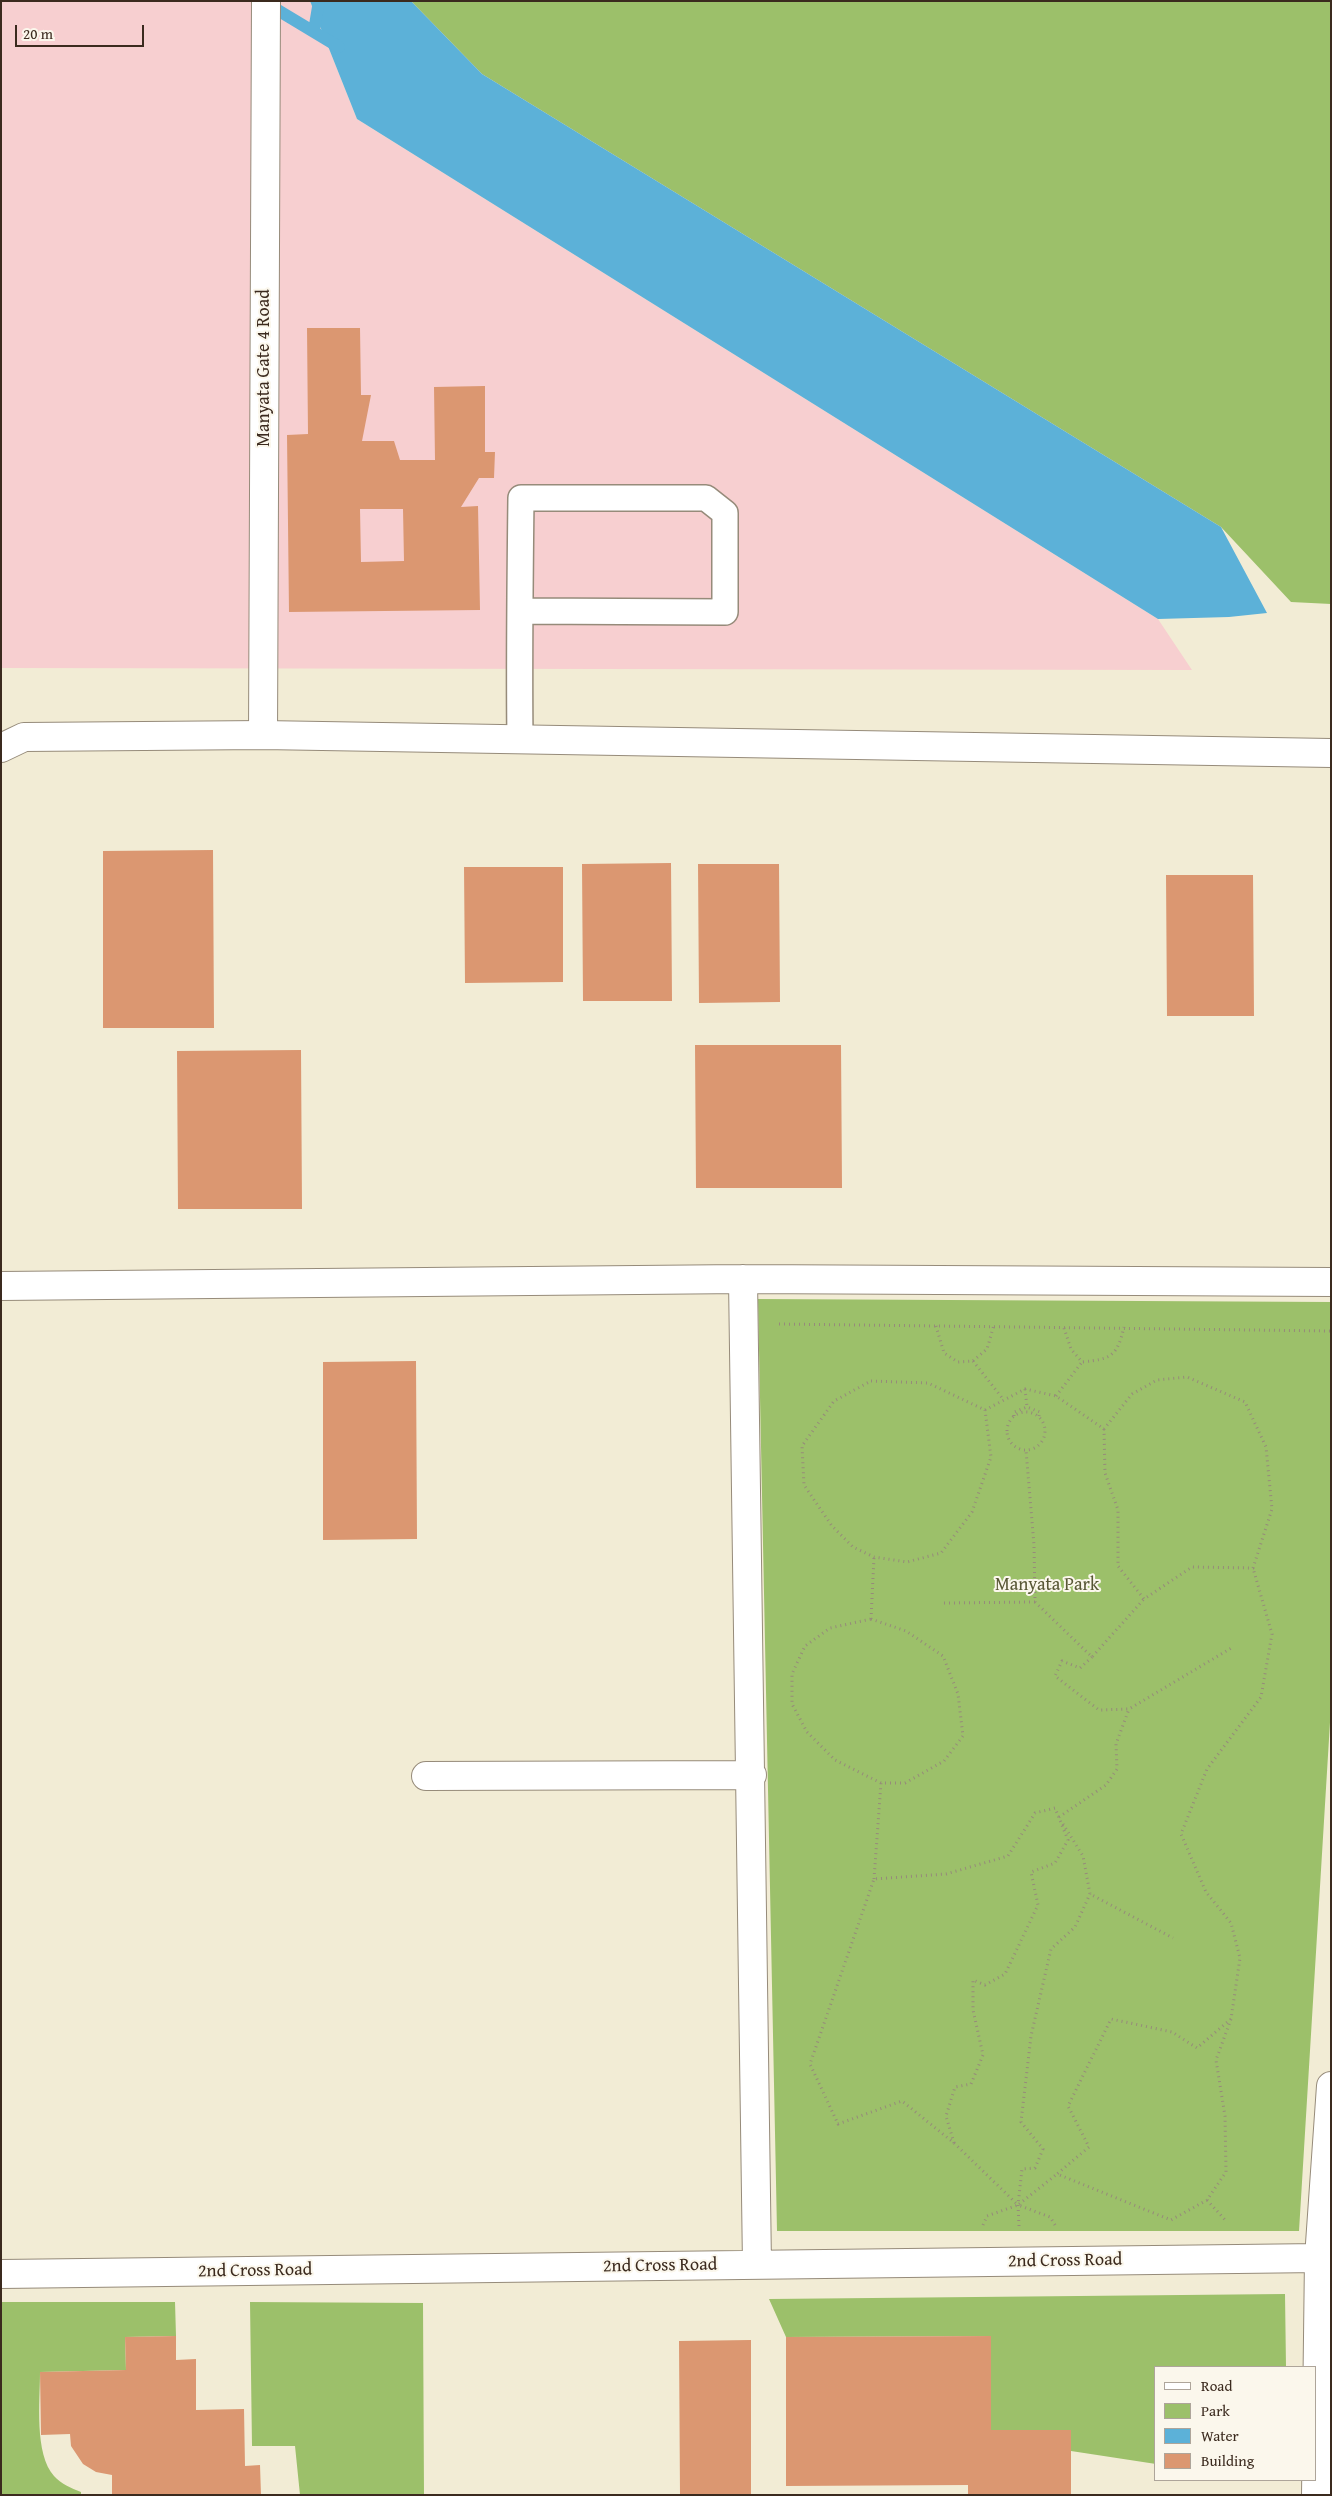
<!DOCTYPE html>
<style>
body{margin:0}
#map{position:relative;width:1332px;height:2496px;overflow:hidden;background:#f2ecd5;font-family:"Gentium Book Plus",serif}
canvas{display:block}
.frame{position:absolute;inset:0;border:2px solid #3b2a1e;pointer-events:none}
.legend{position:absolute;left:1154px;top:2366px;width:162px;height:115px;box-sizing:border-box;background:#fbf7ec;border:1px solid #aea59a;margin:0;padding:6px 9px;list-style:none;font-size:15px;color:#3b2a1e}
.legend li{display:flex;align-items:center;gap:10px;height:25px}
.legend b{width:25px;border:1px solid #aea59a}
.scale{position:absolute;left:15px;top:25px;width:129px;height:22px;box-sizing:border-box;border:2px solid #3b2a1e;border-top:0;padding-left:6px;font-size:15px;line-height:18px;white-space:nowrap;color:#3b2a1e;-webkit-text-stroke:4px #fbf7ec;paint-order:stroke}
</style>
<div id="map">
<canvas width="1332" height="2496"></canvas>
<div class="frame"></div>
<ul class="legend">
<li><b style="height:6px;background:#fff"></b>Road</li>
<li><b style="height:14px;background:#9cc06a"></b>Park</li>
<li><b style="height:14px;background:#5cb1d8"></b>Water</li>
<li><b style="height:14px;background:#db9771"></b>Building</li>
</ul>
<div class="scale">20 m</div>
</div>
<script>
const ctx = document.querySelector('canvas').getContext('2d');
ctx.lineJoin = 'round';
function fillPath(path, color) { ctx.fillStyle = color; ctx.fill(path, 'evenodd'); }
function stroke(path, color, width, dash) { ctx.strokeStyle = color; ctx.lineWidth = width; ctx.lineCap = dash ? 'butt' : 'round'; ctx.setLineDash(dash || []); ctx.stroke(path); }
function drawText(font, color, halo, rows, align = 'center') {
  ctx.font = font + ' "Gentium Book Plus",serif'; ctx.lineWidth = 4; ctx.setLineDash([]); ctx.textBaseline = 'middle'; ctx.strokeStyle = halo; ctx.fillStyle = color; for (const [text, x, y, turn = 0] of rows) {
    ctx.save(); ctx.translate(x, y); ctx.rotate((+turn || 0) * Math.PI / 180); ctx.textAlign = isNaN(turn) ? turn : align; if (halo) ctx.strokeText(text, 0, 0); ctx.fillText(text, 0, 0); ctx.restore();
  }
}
fillPath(new Path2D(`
 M 1,1 L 310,1 L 357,119 L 1158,619 L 1192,670 L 1,668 Z`), '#f7cfd0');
fillPath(new Path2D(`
 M 411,1 L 1331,1 L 1331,604 L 1291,602 L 1221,527 L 482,74 Z
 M 758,1299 L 1331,1302 L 1331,1706 L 1299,2231 L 777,2231 Z
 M 1285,2294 L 1286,2367 L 1156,2367 L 1156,2464 L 1071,2451 L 1071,2430 L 991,2430 L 991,2336 L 786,2337 L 769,2299 Z
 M 1,2302 L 175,2302 L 176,2336 L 125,2337 L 126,2370 L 40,2372 C 40,2401 34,2454 54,2476 C 61,2484 71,2488 81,2492 L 81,2495 L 1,2495 Z
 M 250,2302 L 423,2303 L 424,2495 L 300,2495 L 295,2446 L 252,2446 Z`), '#9cc06a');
fillPath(new Path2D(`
 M 310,1 L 411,1 L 482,74 L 1221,527 L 1267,613 L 1229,617 L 1158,619 L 357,119 Z`), '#5cb1d8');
stroke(new Path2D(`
 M 266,3 L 339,47
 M 314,31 L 319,1`), '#5cb1d8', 12);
fillPath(new Path2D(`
 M 307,328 L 360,328 L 361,395 L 371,395 L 362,441 L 394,441 L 400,460 L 435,460 L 434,387 L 485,386 L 485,452 L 495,452 L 494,478 L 479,478 L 461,507 L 478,506 L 480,610 L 289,612 L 287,435 L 308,434 ZM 360,509 L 403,509 L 404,561 L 361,562 Z
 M 213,850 L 214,1028 L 103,1028 L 103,851 Z
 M 671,863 L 672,1001 L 583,1001 L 582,864 Z
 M 698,864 L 779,864 L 780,1002 L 699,1003 Z
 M 464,867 L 563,867 L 563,982 L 465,983 Z
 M 1166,875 L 1253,875 L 1254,1016 L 1167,1016 Z
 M 695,1045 L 841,1045 L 842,1188 L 696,1188 Z
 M 301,1050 L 302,1209 L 178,1209 L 177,1051 Z
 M 416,1361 L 417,1539 L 323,1540 L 323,1362 Z
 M 176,2336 L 176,2360 L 196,2359 L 196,2410 L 244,2409 L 245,2466 L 260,2465 L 261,2495 L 112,2495 L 112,2475 L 96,2472 L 83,2464 L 71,2446 L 70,2434 L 41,2435 L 40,2372 L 126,2370 L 125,2337 Z
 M 991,2336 L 991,2430 L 1071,2430 L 1071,2495 L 968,2495 L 968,2485 L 786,2486 L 786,2337 Z
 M 751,2340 L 751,2495 L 680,2495 L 679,2341 Z`), '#db9771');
const service = new Path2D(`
 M 520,611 L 725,612 L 725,513 L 706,498 L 521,498 C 520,578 519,659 520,739`);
const minor = new Path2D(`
 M 263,735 L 266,1
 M 743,1279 L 757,2265
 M 1,1286 L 743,1279 L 1331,1282
 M 426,1776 L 752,1775
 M 1,2274 L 1319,2258
 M 1316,2495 L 1319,2258 L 1331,2086`);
const tertiary = new Path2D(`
 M 1,748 L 24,737 L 263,735 L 1331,753`);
stroke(service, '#968b7a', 28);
stroke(minor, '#968b7a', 30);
stroke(tertiary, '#968b7a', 30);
stroke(new Path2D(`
 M 779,1324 L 1331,1331
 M 936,1326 L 944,1353 L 958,1362 L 973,1361 L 987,1349 L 994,1325
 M 1064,1328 L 1071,1349 L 1082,1362 C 1112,1359 1117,1356 1124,1327
 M 973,1361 L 1003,1399
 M 871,1381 L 928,1383 L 985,1410 L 991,1457 L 972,1512 L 941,1553 L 907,1562 L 874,1557 L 853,1547 L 832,1526 L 804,1485 L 802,1446 L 834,1401 Z
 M 1025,1389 L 1027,1407
 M 1056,1396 L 1082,1362
 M 985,1410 L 1025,1389 L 1056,1396 L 1104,1429 L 1132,1394 L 1157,1380 L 1187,1377 L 1245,1402 L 1266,1447 L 1272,1509 L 1253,1568 L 1192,1567 L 1144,1599 L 1118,1566 L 1118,1510 L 1105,1473 L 1104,1429
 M1007 1431a19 19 0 1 1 38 0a19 19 0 1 1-38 0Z
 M 1014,1416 L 1014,1412 L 1027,1407 L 1040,1412 L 1039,1416
 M 1035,1602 L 1092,1657 L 1144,1599
 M 944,1603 L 1035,1602 L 1034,1545 L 1026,1450
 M 871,1619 L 906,1631 L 943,1656 L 958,1694 L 963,1736 L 944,1761 L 905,1783 L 881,1783 L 835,1760 L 807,1732 L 792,1704 L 792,1674 L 805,1646 L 830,1628 Z
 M 871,1619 L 874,1557
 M 1092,1657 L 1080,1668 L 1062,1661 L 1055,1676 L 1099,1710 L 1129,1709 L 1233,1647
 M 1059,1817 L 1106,1785 L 1117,1769 L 1116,1744 L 1129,1709
 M 1063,1824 L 1083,1856 L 1090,1894 L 1173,1938
 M 874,1879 L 881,1783
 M 1231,2019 L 1197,2048 L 1172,2032 L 1111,2019 L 1068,2106 L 1089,2147 L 1057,2174 L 1171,2220 L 1207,2200 L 1226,2172 L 1225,2116 L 1216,2060 L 1231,2019 L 1240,1958 L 1231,1923 L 1206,1892 L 1181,1834 L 1207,1769 L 1261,1697 L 1272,1634 L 1253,1568
 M 954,2143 L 946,2116 L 955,2087 L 971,2084 L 983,2055 L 973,2010 L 973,1980 L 985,1985 L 1005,1974 L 1038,1905 L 1031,1872 L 1055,1863 L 1068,1840 L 1055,1808 L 1035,1813 L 1008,1856 L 946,1874 L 874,1879 L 810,2064 L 838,2124 L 902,2101 L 954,2143 L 1018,2205
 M 1207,2200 L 1227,2222
 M 983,2225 L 987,2216 L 1018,2205
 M 1055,2225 L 1050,2217 L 1018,2205 L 1057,2174
 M 1019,2226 L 1018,2205 L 1022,2169 L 1035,2168 L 1043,2149 L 1021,2122 L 1031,2036 L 1051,1949 L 1075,1927 L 1090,1894`), '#968b7a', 3, [1, 4]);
stroke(service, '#fff', 25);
stroke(minor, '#fff', 28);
stroke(tertiary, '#fff', 28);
drawText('18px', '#3b2a1e', '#fbf7ec', [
 ["Manyata Gate 4 Road",264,368,-90],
 ["2nd Cross Road",1065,2261,-1],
 ["2nd Cross Road",660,2266,-1],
 ["2nd Cross Road",255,2271,-1]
]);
drawText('18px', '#585735', '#fbf7ec', [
 ["Manyata Park",1047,1585]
]);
</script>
